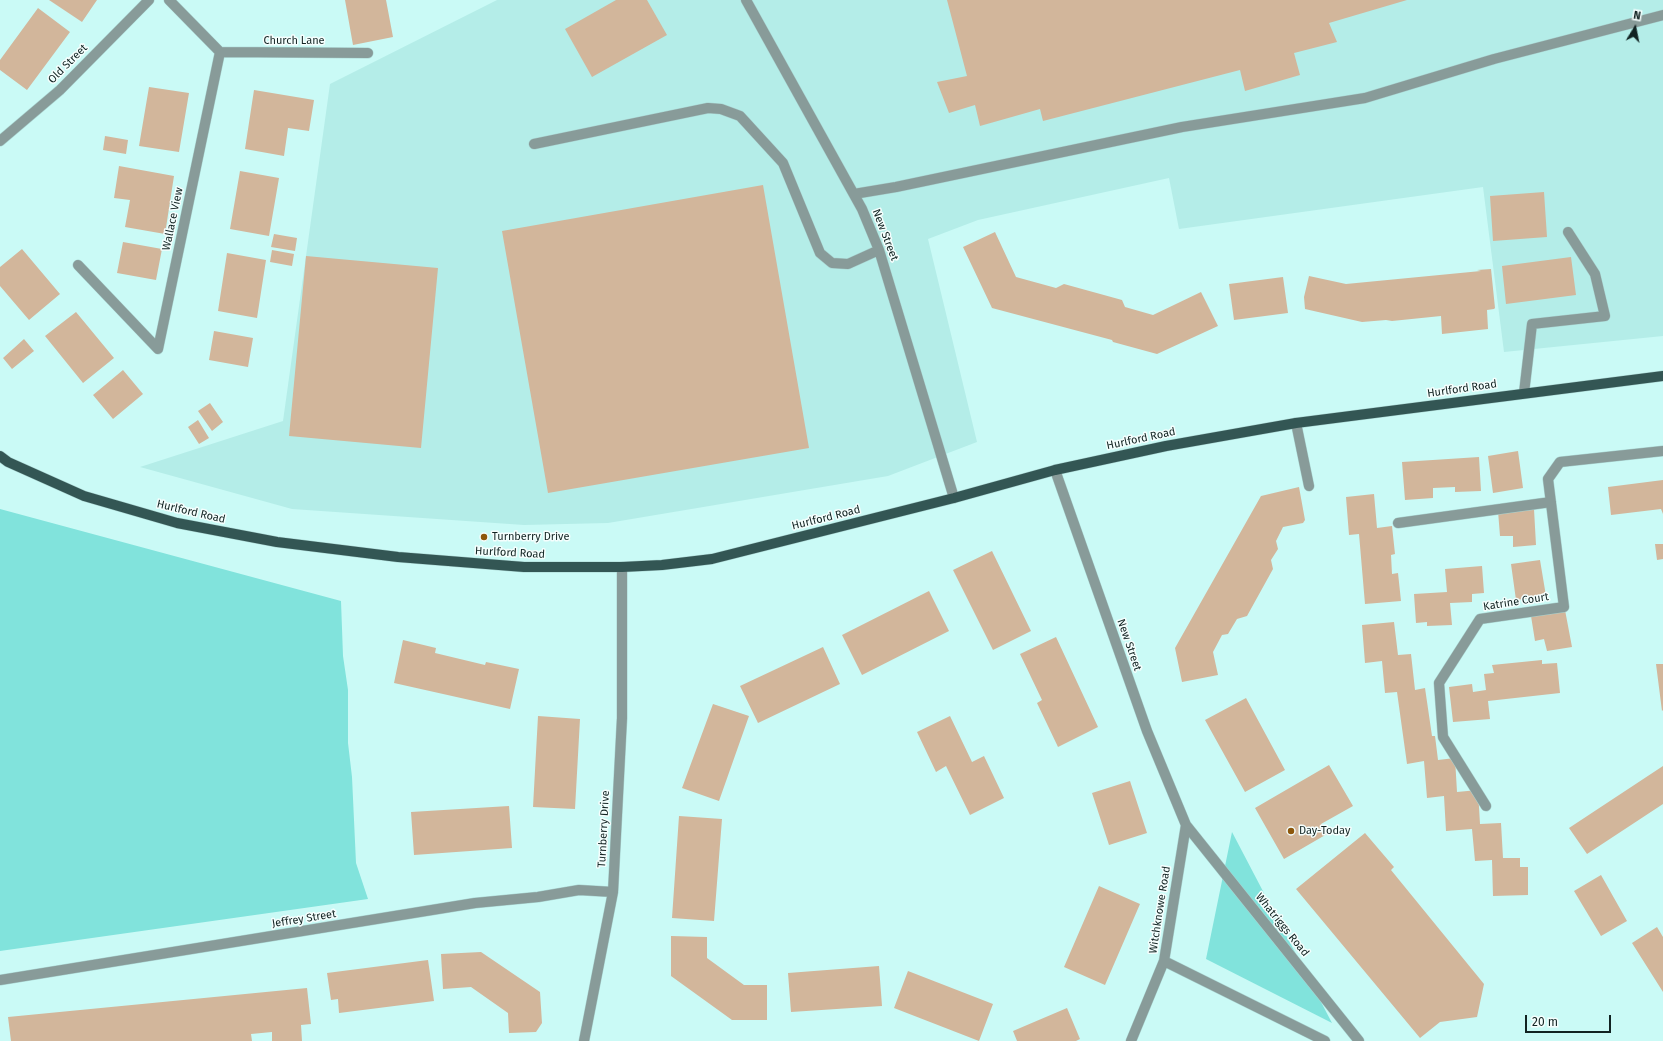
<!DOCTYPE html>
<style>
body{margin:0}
#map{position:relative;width:1663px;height:1041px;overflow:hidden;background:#cafaf6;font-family:"Fira Sans",sans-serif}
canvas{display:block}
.north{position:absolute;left:1615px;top:8px;width:40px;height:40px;-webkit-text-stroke:3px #f5fefd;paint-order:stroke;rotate:10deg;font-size:11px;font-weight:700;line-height:16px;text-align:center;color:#112322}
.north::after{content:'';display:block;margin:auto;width:14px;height:18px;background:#112322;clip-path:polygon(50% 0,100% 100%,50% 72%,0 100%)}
.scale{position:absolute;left:1525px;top:1015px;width:86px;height:18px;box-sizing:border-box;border:2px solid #112322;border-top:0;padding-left:5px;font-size:12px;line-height:14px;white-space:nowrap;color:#112322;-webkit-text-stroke:3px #f5fefd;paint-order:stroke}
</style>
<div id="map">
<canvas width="1663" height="1041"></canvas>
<div class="north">N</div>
<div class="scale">20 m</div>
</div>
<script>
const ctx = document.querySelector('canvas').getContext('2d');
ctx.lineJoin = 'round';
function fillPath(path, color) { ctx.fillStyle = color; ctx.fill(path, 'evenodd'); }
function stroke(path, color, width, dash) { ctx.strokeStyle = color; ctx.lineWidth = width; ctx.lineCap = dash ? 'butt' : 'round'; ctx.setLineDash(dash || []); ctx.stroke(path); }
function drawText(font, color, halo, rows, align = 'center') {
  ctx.font = font + ' "Fira Sans",sans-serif'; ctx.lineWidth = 3; ctx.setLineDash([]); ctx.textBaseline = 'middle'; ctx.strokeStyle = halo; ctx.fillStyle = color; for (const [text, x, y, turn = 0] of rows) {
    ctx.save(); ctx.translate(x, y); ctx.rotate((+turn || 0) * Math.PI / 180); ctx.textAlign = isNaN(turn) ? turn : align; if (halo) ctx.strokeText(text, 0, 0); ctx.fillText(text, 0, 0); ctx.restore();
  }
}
fillPath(new Path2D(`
 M 497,0 L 1663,0 L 1663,336 L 1504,352 L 1483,187 L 1179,229 L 1169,178 L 978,220 L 928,239 L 977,442 L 888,476 L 608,523 L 524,525 L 292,509 L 140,467 L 283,421 L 330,84 Z`), '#b4ede8');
fillPath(new Path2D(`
 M 0,509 L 341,601 L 343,656 L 348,690 L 348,743 L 352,777 L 356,863 L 368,899 L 0,951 Z
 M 1232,832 L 1332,1023 L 1206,959 Z`), '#81e3dc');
fillPath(new Path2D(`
 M 49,0 L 97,0 L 82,22 Z
 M 345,0 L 386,0 L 393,37 L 353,45 Z
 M 616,0 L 647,0 L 667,35 L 592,77 L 565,29 Z
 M 947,0 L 1407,0 L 1329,23 L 1337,42 L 1294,53 L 1300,75 L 1245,91 L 1240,70 L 1043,121 L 1040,109 L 980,126 L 975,105 L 949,113 L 937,82 L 967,76 Z
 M 38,8 L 70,32 L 27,90 L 0,70 L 0,60 Z
 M 149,87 L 189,93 L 179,152 L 139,146 Z
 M 254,90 L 314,100 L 309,131 L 288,128 L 284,156 L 245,149 Z
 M 105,136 L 128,140 L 126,154 L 103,150 Z
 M 119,166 L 174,176 L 165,234 L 125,227 L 130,200 L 114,198 Z
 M 240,171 L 279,178 L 269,236 L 230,229 Z
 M 763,185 L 809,448 L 548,493 L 502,231 Z
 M 1544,192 L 1547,237 L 1493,241 L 1490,196 Z
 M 995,232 L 1016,277 L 1056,288 L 1064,284 L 1122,300 L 1125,307 L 1153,315 L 1201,292 L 1218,326 L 1157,354 L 1113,342 L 1112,340 L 992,308 L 963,247 Z
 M 274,234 L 297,238 L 295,251 L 271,247 Z
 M 123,242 L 162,249 L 156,280 L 117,273 Z
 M 22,249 L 60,294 L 29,320 L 0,286 L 0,267 Z
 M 272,250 L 294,254 L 292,266 L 270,262 Z
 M 227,253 L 266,260 L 257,318 L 218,311 Z
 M 306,256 L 438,268 L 421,448 L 289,436 Z
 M 1571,257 L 1576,295 L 1506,304 L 1502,266 Z
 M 1491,269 L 1495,308 L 1494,309 L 1487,310 L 1488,329 L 1442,334 L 1441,316 L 1392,321 L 1386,320 L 1362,322 L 1305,309 L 1304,297 L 1309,276 L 1346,284 L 1481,271 L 1477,270 Z
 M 1283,277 L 1288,313 L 1234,320 L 1229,284 Z
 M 76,312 L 114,358 L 83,383 L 45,336 Z
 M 214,331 L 253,338 L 248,367 L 209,360 Z
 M 24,339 L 34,351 L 12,369 L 3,358 Z
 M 123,370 L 143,394 L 113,419 L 93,395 Z
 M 210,403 L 223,422 L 212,431 L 198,411 Z
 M 198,420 L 209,438 L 199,444 L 188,427 Z
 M 1518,451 L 1523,488 L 1493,493 L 1488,456 Z
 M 1479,457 L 1481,491 L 1455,492 L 1455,487 L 1433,488 L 1433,498 L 1405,500 L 1402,462 Z
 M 1663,480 L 1663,514 L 1661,509 L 1611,515 L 1608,487 Z
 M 1299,487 L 1305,520 L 1303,523 L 1283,527 L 1276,541 L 1278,549 L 1271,560 L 1273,569 L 1247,616 L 1237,619 L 1228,634 L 1222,635 L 1213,652 L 1218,675 L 1182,682 L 1175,648 L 1261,496 Z
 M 1374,494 L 1377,528 L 1392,526 L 1395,554 L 1391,555 L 1392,574 L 1398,573 L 1401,601 L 1365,604 L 1359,534 L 1349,535 L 1346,497 Z
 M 1534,509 L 1536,545 L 1513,547 L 1513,536 L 1500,536 L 1498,511 Z
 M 1655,544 L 1663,544 L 1663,559 L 1657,560 Z
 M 992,551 L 1031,631 L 993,650 L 953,570 Z
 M 1540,560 L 1546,596 L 1516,600 L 1511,564 Z
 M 1482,566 L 1484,593 L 1472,594 L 1472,602 L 1450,603 L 1452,625 L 1427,626 L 1427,622 L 1416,623 L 1414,594 L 1447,592 L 1445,569 Z
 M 929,591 L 949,631 L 862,675 L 842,635 Z
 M 1565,610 L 1572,647 L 1547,651 L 1544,639 L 1535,641 L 1531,616 Z
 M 1394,622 L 1398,655 L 1411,654 L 1415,690 L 1425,688 L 1432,736 L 1435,736 L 1438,760 L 1455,758 L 1457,792 L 1478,790 L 1480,824 L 1501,823 L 1503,858 L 1520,858 L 1520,867 L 1528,867 L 1528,895 L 1493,896 L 1492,860 L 1475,861 L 1472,829 L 1446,831 L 1444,796 L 1427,798 L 1424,761 L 1407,764 L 1397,692 L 1385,693 L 1382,661 L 1365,663 L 1362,625 Z
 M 1056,637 L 1098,727 L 1058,747 L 1037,703 L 1042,700 L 1020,654 Z
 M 403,640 L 436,648 L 435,653 L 485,665 L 486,662 L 519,669 L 510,709 L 394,683 Z
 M 823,647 L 840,684 L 758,723 L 740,686 Z
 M 1542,660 L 1542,664 L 1557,663 L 1560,693 L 1488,701 L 1490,719 L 1453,722 L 1449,687 L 1472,684 L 1473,692 L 1486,690 L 1484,674 L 1494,673 L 1492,665 Z
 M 1656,664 L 1663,664 L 1663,710 L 1662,711 Z
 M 1246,698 L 1285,770 L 1245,792 L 1205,720 Z
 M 713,704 L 749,716 L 719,801 L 682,788 Z
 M 538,716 L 580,719 L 575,809 L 533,807 Z
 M 950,716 L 972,762 L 984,756 L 1004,798 L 970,815 L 946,766 L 936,772 L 917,732 Z
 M 1329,765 L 1353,806 L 1321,824 L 1327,834 L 1284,859 L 1255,808 Z
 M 1663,766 L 1663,804 L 1587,854 L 1569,828 Z
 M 1130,781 L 1147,833 L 1109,845 L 1092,793 Z
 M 509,806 L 512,848 L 414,855 L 411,812 Z
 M 679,816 L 722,819 L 714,921 L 672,918 Z
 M 1365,833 L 1394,867 L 1391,870 L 1484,984 L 1477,1017 L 1440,1022 L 1420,1038 L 1296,889 Z
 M 1601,875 L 1627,921 L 1601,936 L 1574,891 Z
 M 1099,886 L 1140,904 L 1105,985 L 1064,967 Z
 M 1657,927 L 1663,937 L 1663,992 L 1632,943 Z
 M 671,936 L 707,937 L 707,958 L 744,985 L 767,985 L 767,1020 L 732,1020 L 671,976 Z
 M 481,952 L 540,992 L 542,1023 L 536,1032 L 509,1033 L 508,1013 L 471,987 L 443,989 L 441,954 Z
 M 428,960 L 434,1001 L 339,1013 L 338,999 L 331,1000 L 327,973 Z
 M 879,966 L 882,1006 L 791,1012 L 788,973 Z
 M 908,971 L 993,1004 L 979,1041 L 894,1008 Z
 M 307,988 L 311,1024 L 301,1025 L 302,1041 L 272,1041 L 272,1032 L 251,1034 L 252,1041 L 11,1041 L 8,1017 Z
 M 1067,1008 L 1080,1039 L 1076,1041 L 1017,1041 L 1013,1031 Z`), '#d2b69b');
const minor = new Path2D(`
 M 746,0 L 862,209 L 879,250 L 954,498
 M 220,52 L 368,53
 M 0,141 L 60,90 L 149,0
 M 534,144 L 708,108 L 721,109 L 740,116 L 783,163 L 820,253 L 832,263 L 848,264 L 879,250
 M 854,194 L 896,187 L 1182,127 L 1365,98 L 1494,59 L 1663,15
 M 78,265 L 158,349 L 220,52 L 169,0
 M 1524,393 L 1532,324 L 1605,316 L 1595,274 L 1568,232
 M 1296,423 L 1309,486
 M 1055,470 L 1147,731 L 1186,825 L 1359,1041
 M 1398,523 L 1551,502
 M 1486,806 L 1443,737 L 1439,683 L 1480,619 L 1564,607 L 1548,479 L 1560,462 L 1663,451
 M 1164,961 L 1325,1041
 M 0,980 L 475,903 L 538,897 L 579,890 L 613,892
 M 584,1041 L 613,892 L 622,718 L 622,567
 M 1131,1041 L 1164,961 L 1186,825`);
const major = new Path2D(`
 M 0,456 L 8,462 L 84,496 L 177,523 L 277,542 L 398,557 L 524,567 L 622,567 L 662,565 L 712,559 L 954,498 L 1055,470 L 1166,446 L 1296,423 L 1663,376`);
stroke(minor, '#a9d3d0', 11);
stroke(major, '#a9d3d0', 11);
stroke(minor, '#889b99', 10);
stroke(major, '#335654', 10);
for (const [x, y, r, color] of [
 [484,537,4,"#8d570b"],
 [1291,831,4,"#8d570b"]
]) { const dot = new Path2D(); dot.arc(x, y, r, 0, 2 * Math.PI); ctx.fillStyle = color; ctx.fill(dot); stroke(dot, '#f5fefd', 1.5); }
drawText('11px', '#112322', '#f5fefd', [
 ["Church Lane",294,41],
 ["Old Street",68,64,-45],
 ["Wallace View",173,219,-78],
 ["New Street",885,235,69],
 ["Hurlford Road",1462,389,-8],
 ["Hurlford Road",1141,439,-12],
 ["Hurlford Road",191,512,13],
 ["Hurlford Road",826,518,-14],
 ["Hurlford Road",510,553,3],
 ["Katrine Court",1516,602,-9],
 ["New Street",1129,645,71],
 ["Turnberry Drive",604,829,-87],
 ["Witchknowe Road",1160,910,-81],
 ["Jeffrey Street",304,919,-9],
 ["Whatriggs Road",1282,925,51]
]);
drawText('11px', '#112322', '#f5fefd', [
 ["Turnberry Drive",492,537],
 ["Day-Today",1299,831]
], 'left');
</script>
